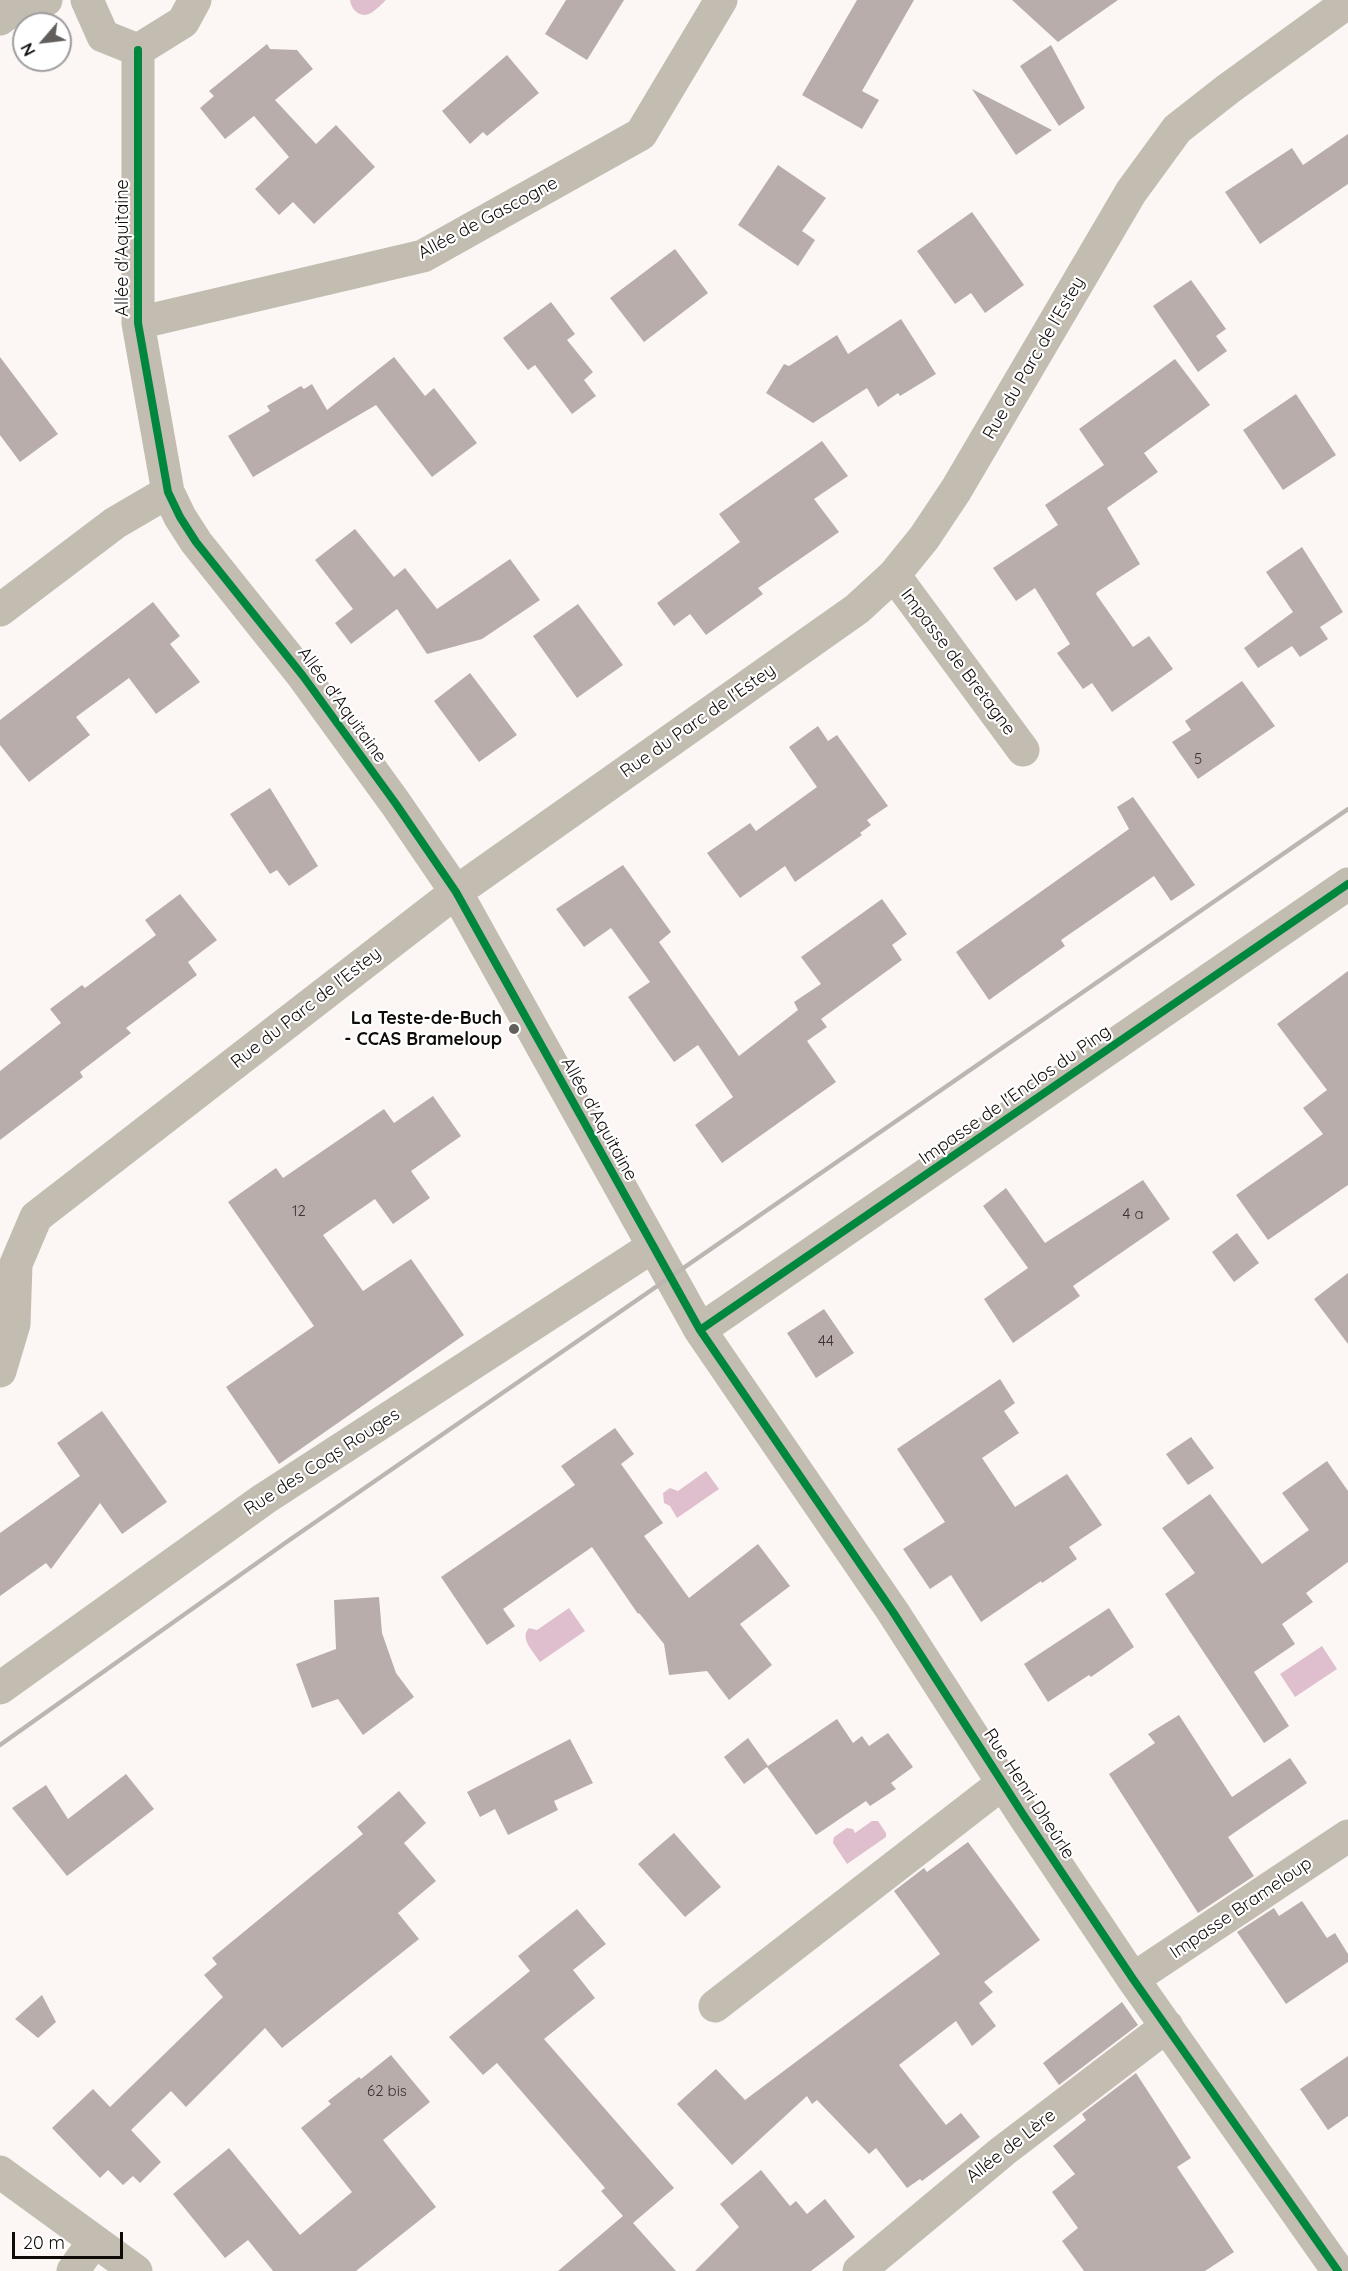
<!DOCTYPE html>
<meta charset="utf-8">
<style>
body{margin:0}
#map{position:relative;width:1348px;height:2271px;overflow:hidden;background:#fcf7f4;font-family:Quicksand,sans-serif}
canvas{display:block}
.north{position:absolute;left:12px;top:12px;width:60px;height:60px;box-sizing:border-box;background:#fff;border:2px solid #9f9d9d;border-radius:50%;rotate:242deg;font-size:16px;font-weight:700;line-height:24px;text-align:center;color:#0f0b09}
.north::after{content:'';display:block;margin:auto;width:21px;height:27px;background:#625e5b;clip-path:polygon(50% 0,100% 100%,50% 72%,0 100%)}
.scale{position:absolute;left:12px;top:2232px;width:111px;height:27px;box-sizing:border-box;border:3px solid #0f0b09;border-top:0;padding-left:8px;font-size:18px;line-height:21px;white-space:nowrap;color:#0f0b09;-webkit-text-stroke:4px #fff;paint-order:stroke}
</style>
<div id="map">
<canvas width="1348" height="2271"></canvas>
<div class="north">N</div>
<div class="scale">20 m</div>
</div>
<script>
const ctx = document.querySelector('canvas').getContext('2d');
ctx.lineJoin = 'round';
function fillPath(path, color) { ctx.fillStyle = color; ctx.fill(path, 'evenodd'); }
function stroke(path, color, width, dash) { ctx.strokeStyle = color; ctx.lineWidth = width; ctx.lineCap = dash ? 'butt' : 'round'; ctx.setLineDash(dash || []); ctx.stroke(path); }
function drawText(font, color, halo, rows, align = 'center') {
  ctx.font = font + ' Quicksand,sans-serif'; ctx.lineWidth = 4.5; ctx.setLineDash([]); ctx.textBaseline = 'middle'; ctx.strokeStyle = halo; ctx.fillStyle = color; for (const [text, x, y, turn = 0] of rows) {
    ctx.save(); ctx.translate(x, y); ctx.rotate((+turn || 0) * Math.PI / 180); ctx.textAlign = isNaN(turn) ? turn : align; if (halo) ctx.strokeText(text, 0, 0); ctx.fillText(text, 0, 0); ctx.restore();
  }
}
fillPath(new Path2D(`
 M 350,0 L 386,0 C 382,4 376,10 371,13 C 361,19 351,10 350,0 Z
 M 706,1471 L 719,1489 L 677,1518 L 670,1506 L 664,1503 L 663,1493 L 670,1488 L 678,1491 Z
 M 569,1608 L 585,1631 L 540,1662 C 533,1651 519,1638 529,1628 L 537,1630 Z
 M 1322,1646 L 1337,1669 L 1295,1697 L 1280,1674 Z
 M 872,1821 L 878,1821 L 886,1833 L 886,1837 L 847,1864 L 833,1843 L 834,1837 L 847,1828 L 853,1829 L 855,1833 Z`), '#dfbfce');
fillPath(new Path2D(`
 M 566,0 L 624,0 L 587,60 L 545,34 Z
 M 857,0 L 914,0 L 862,91 L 879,100 L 862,129 L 802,95 Z
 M 1012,0 L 1118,0 L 1058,42 Z
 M 267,44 L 270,49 L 297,50 L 313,69 L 275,100 L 316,144 L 336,125 L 375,167 L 314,224 L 293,202 L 279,215 L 255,189 L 289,157 L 254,116 L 225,139 L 200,108 L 214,96 L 209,91 Z
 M 1051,45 L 1085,108 L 1059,126 L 1020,66 Z
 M 507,55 L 539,93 L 487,136 L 483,132 L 470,144 L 442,111 Z
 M 972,89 L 1052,130 L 1016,155 Z
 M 1348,134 L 1348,184 L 1260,244 L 1225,192 L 1292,148 L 1303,165 Z
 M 778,165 L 826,198 L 802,231 L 815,240 L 798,266 L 738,225 Z
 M 972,212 L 1024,285 L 985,313 L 971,293 L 955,304 L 917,251 Z
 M 675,249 L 708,293 L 644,342 L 610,298 Z
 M 1191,280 L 1226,329 L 1216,336 L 1227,351 L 1198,372 L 1153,306 Z
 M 551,302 L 575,334 L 567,340 L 593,372 L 584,380 L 596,396 L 572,414 L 535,365 L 528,370 L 503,338 Z
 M 901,319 L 936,374 L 900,396 L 898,393 L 878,407 L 867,388 L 813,423 L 766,393 L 784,364 L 789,366 L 837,335 L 848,354 Z
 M 0,357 L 58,434 L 20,462 L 0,435 Z
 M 394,357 L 425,396 L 434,388 L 477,443 L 432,477 L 376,405 L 253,477 L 228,436 L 270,411 L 267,406 L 301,386 L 304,389 L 312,384 L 327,410 Z
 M 1175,359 L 1210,405 L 1144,453 L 1158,472 L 1107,508 L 1140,564 L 1097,592 L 1096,594 L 1133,647 L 1149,636 L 1173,669 L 1112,712 L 1092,683 L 1083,689 L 1057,653 L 1070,644 L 1035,588 L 1016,601 L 993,568 L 1058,525 L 1045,505 L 1104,465 L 1079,429 Z
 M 1296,394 L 1336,455 L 1283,490 L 1243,430 Z
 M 822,441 L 848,476 L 814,499 L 839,532 L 758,588 L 763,594 L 706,635 L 690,614 L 674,626 L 657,603 L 740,542 L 719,514 Z
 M 355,529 L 394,577 L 405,568 L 437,609 L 510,559 L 540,600 L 482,639 L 427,654 L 397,609 L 351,644 L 335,623 L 353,609 L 315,560 Z
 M 1302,547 L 1343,612 L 1320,627 L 1328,639 L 1300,657 L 1292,646 L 1258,668 L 1244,648 L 1293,612 L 1266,572 Z
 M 153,602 L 180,636 L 170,644 L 200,682 L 156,714 L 129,678 L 76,717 L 90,735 L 29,782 L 0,745 L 0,720 Z
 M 578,604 L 623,665 L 577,698 L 533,636 Z
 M 470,673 L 517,735 L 479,762 L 434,701 Z
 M 1242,681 L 1275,726 L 1198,779 L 1172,742 L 1191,730 L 1185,721 Z
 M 818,726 L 828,741 L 837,735 L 888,806 L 867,820 L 871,825 L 860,833 L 862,835 L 795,882 L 785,866 L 740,898 L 707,853 L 750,823 L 756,831 L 817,787 L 789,747 Z
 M 270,788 L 318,866 L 289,886 L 277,870 L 270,874 L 230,814 Z
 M 1133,797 L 1195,885 L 1171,901 L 1154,876 L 1061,940 L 1065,946 L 989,1000 L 956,952 L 1129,829 L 1117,807 Z
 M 623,865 L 671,932 L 659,942 L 739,1056 L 798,1010 L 794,1002 L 821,984 L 801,957 L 882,899 L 907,934 L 892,945 L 902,960 L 821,1019 L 827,1027 L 807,1041 L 836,1082 L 722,1163 L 695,1125 L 733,1097 L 698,1045 L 674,1062 L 659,1041 L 628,997 L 650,982 L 611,928 L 584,947 L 556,909 Z
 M 180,894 L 217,940 L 188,962 L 197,975 L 126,1028 L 131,1033 L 80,1072 L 83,1077 L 0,1140 L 0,1071 L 61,1023 L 50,1009 L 82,985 L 85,988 L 156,935 L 145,920 Z
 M 1348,971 L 1348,1185 L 1268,1240 L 1236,1195 L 1323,1134 L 1303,1108 L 1327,1090 L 1277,1024 Z
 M 433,1096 L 461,1136 L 411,1171 L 430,1198 L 393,1224 L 375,1199 L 323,1235 L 363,1291 L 411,1259 L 464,1335 L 279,1464 L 226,1387 L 314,1326 L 228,1202 L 276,1168 L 283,1178 L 384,1109 L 394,1123 Z
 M 1143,1180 L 1170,1219 L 1073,1286 L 1080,1296 L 1013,1343 L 984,1299 L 1028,1268 L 983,1206 L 1006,1188 L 1045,1243 Z
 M 1237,1233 L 1259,1263 L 1234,1282 L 1212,1252 Z
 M 1348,1273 L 1348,1344 L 1314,1299 Z
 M 824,1309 L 854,1353 L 816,1378 L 787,1333 Z
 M 1000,1379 L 1015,1403 L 1004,1411 L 1019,1433 L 982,1458 L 1015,1507 L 1067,1474 L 1102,1525 L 1069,1547 L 1077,1559 L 1042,1583 L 1041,1581 L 981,1622 L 951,1575 L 930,1589 L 903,1549 L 945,1522 L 897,1449 Z
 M 102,1411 L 167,1502 L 122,1534 L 100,1503 L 51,1569 L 46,1563 L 0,1596 L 0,1533 L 80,1476 L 57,1443 Z
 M 615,1428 L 634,1454 L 621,1464 L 663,1523 L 644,1536 L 689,1598 L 758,1544 L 790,1586 L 740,1624 L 772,1665 L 729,1700 L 707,1671 L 669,1675 L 664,1644 L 639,1613 L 638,1614 L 592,1547 L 503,1609 L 515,1626 L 487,1645 L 441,1577 L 575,1485 L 561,1466 Z
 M 1191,1437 L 1214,1468 L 1188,1485 L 1166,1454 Z
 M 1327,1461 L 1348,1491 L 1348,1562 L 1306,1593 L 1313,1602 L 1282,1624 L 1295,1644 L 1254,1672 L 1289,1726 L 1264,1743 L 1165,1594 L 1195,1573 L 1162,1528 L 1210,1494 L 1262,1564 L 1309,1530 L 1282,1493 Z
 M 379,1597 L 382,1633 L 396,1673 L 414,1697 L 363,1735 L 338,1699 L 312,1708 L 296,1664 L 336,1649 L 334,1600 Z
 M 1109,1608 L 1134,1647 L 1091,1677 L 1089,1675 L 1048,1702 L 1024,1664 Z
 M 1179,1715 L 1232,1797 L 1290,1758 L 1307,1783 L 1228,1837 L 1254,1876 L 1198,1913 L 1109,1774 L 1155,1743 L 1148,1734 Z
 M 837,1719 L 853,1743 L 862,1736 L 869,1746 L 888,1733 L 913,1767 L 891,1783 L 896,1789 L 870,1806 L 866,1801 L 816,1835 L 767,1767 L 744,1784 L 724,1757 L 748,1738 L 768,1766 Z
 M 570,1739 L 593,1783 L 554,1801 L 558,1810 L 508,1835 L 495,1809 L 480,1817 L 467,1792 Z
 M 126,1774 L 154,1809 L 67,1876 L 12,1808 L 46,1785 L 68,1819 Z
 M 399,1791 L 426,1823 L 404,1843 L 436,1881 L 398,1913 L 419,1939 L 282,2048 L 265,2028 L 186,2107 L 171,2091 L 131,2130 L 161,2162 L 140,2183 L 133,2176 L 123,2185 L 108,2170 L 100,2178 L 52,2128 L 93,2089 L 110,2107 L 223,1997 L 204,1975 L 217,1964 L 212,1958 L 363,1834 L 357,1827 Z
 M 674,1833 L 721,1887 L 685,1917 L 638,1864 Z
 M 968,1842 L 1040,1940 L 984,1982 L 993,1992 L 979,2003 L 996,2026 L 972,2046 L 956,2021 L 899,2065 L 946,2125 L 961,2113 L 980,2137 L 922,2181 L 920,2179 L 907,2188 L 876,2148 L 869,2154 L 817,2100 L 812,2104 L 807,2096 L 732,2165 L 677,2104 L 716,2069 L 745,2100 L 940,1954 L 894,1891 L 924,1868 L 927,1872 Z
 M 1302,1901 L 1327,1938 L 1335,1933 L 1348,1954 L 1348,1962 L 1286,2004 L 1237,1932 L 1274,1908 L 1279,1916 Z
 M 577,1909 L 606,1944 L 573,1970 L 595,1998 L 544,2039 L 674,2188 L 633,2223 L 676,2271 L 558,2271 L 623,2216 L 601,2191 L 605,2188 L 497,2063 L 483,2075 L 449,2037 L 530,1971 L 518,1956 Z
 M 42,1995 L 56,2022 L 38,2038 L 15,2019 Z
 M 1122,2002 L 1138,2025 L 1059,2085 L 1043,2063 Z
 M 391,2055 L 430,2102 L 383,2140 L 436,2207 L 356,2271 L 273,2271 L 248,2240 L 225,2258 L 173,2194 L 229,2148 L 300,2235 L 352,2192 L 301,2128 L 331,2104 L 328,2101 L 359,2077 L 361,2079 Z
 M 1348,2056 L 1348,2116 L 1328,2130 L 1300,2089 Z
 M 1136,2073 L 1191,2158 L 1177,2167 L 1234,2252 L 1205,2271 L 1084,2271 L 1062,2241 L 1078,2228 L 1052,2192 L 1075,2174 L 1053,2146 L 1086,2120 L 1082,2114 Z
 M 761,2170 L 790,2206 L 796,2201 L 807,2214 L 825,2199 L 855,2237 L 811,2271 L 695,2271 L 739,2227 L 720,2204 Z`), '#b8adab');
stroke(new Path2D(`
 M 87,0 L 103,36 L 138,50 L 183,22 L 195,0
 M 0,19 L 12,10 L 46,0
 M 138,50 L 138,323 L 168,492 L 180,517 L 196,542 L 303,676 L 396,804 L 456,892 L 700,1330 L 893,1612 L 1024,1816 L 1133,1979 L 1338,2271
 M 138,323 L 423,256 L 641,134 L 721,0
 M 894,575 L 1023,750
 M 0,610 L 115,523 L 168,492
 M 700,1330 L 1348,884
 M 0,1371 L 14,1324 L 16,1264 L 36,1217 L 456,892 L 857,609 L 894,575 L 924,538 L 956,490 L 1131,192 L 1177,129 L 1228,89 L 1348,2
 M 0,1688 L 264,1499 L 652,1247
 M 1133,1979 L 1348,1836
 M 715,2006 L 1003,1783
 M 0,2172 L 136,2271
 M 73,2271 L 94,2241
 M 859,2271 L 1003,2151 L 1167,2026`), '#c2bcb1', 33);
stroke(new Path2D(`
 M 0,1745 L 288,1541 L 1348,809`), '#bbb6b0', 4.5);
stroke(new Path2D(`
 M 138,50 L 138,323 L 168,492 L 180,517 L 196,542 L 303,676 L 396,804 L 456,892 L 700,1330 L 893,1612 L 1024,1816 L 1133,1979 L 1338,2271
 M 700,1330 L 1348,884`), '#00873e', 8);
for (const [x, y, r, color] of [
 [514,1029,6,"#625e5b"]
]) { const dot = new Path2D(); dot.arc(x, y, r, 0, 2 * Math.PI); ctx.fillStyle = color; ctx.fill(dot); stroke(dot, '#fff', 2); }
drawText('15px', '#393432', null, [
 ["5",1198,759],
 ["12",299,1211],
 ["4 a",1133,1214],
 ["44",826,1341],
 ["62 bis",387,2091]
]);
drawText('18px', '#0f0b09', '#fff', [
 ["Allée de Gascogne",488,218,-28],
 ["Allée d'Aquitaine",123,248,-90],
 ["Rue du Parc de l'Estey",1034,358,-60],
 ["Impasse de Bretagne",958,662,53],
 ["Allée d'Aquitaine",342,705,54],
 ["Rue du Parc de l'Estey",698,721,-35],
 ["Rue du Parc de l'Estey",306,1008,-38],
 ["Impasse de l'Enclos du Ping",1015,1095,-35],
 ["Allée d'Aquitaine",599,1119,61],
 ["Rue des Coqs Rouges",322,1462,-33],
 ["Rue Henri Dheûrle",1029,1794,57],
 ["Impasse Brameloup",1241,1908,-34],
 ["Allée de Lère",1011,2146,-38]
]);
drawText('bold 18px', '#0f0b09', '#fff', [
 ["La Teste-de-Buch",502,1019],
 ["- CCAS Brameloup",502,1040]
], 'right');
</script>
